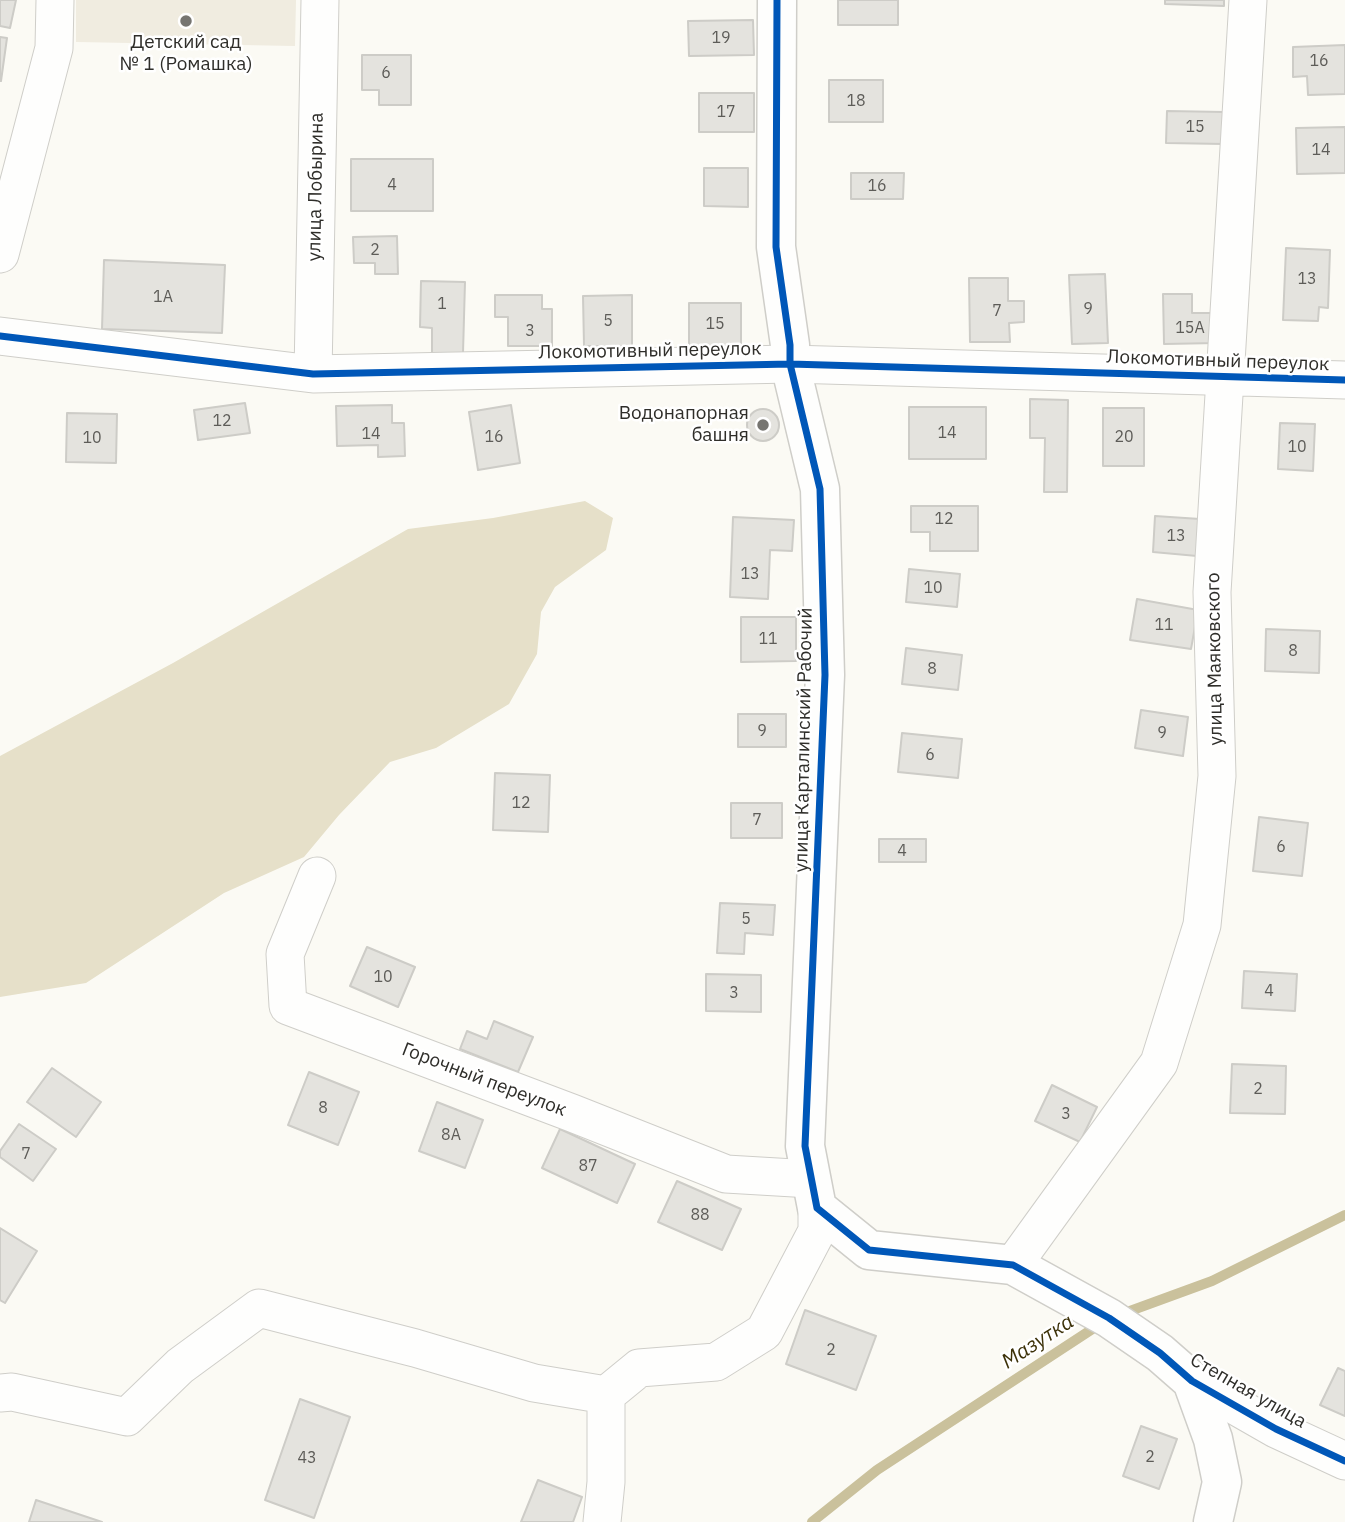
<!DOCTYPE html>
<meta charset="utf-8">
<style>
body{margin:0}
canvas{display:block;background:#fbfaf4}
</style>
<canvas width="1345" height="1522"></canvas>
<script>
const ctx = document.querySelector('canvas').getContext('2d');
ctx.lineJoin = 'round';
function fillPath(path, color) { ctx.fillStyle = color; ctx.fill(path, 'evenodd'); }
function stroke(path, color, width, dash) { ctx.strokeStyle = color; ctx.lineWidth = width; ctx.lineCap = dash ? 'butt' : 'round'; ctx.setLineDash(dash || []); ctx.stroke(path); }
function drawText(font, color, halo, rows, align = 'center') {
  ctx.font = font + ' "IBM Plex Sans",sans-serif'; ctx.lineWidth = 5; ctx.setLineDash([]); ctx.textBaseline = 'middle'; ctx.strokeStyle = halo; ctx.fillStyle = color; for (const [text, x, y, turn = 0] of rows) {
    ctx.save(); ctx.translate(x, y); ctx.rotate((+turn || 0) * Math.PI / 180); ctx.textAlign = isNaN(turn) ? turn : align; if (halo) ctx.strokeText(text, 0, 0); ctx.fillText(text, 0, 0); ctx.restore();
  }
}
fillPath(new Path2D(`
 M 76,0 L 296,0 L 295,46 L 76,42 Z`), '#f0ece0');
fillPath(new Path2D(`
 M 585,501 L 613,518 L 606,550 L 555,587 L 541,612 L 537,654 L 509,704 L 436,748 L 390,762 L 339,815 L 304,857 L 224,893 L 86,983 L 0,997 L 0,756 L 173,663 L 408,529 L 493,518 Z`), '#e6e0c9');
stroke(new Path2D(`
 M 1119,1315 L 1212,1281 L 1345,1215
 M 812,1522 L 877,1470 L 1100,1324`), '#cac19c', 10);
const building = new Path2D(`
 M 0,0 L 16,0 L 10,28 L 0,26 Z
 M 838,0 L 898,0 L 898,25 L 838,25 Z
 M 1165,0 L 1224,0 L 1224,6 L 1165,4 Z
 M 753,20 L 754,55 L 689,56 L 688,21 Z
 M 0,37 L 7,38 L 1,81 L 0,81 Z
 M 1345,45 L 1345,94 L 1308,95 L 1307,76 L 1293,77 L 1293,47 Z
 M 362,55 L 411,55 L 411,105 L 379,105 L 379,90 L 362,90 Z
 M 829,80 L 883,80 L 883,122 L 829,122 Z
 M 699,93 L 754,93 L 754,132 L 699,132 Z
 M 1167,111 L 1224,112 L 1224,144 L 1166,143 Z
 M 1345,127 L 1345,173 L 1297,174 L 1296,128 Z
 M 351,159 L 433,159 L 433,211 L 351,211 Z
 M 704,168 L 748,168 L 748,207 L 704,206 Z
 M 851,173 L 904,173 L 903,199 L 851,199 Z
 M 397,236 L 398,274 L 375,274 L 375,263 L 354,263 L 353,237 Z
 M 1286,248 L 1330,250 L 1328,308 L 1319,307 L 1318,321 L 1283,320 Z
 M 104,260 L 225,265 L 222,333 L 102,329 Z
 M 1105,274 L 1108,343 L 1072,344 L 1069,275 Z
 M 969,278 L 1008,278 L 1008,301 L 1024,301 L 1024,322 L 1009,323 L 1010,342 L 970,342 Z
 M 421,281 L 465,282 L 463,353 L 432,353 L 432,328 L 420,327 Z
 M 1163,294 L 1192,294 L 1192,313 L 1216,313 L 1217,343 L 1164,344 Z
 M 495,295 L 542,295 L 542,309 L 552,309 L 552,346 L 508,346 L 508,317 L 495,317 Z
 M 632,295 L 632,346 L 584,346 L 583,296 Z
 M 689,303 L 741,303 L 741,346 L 689,346 Z
 M 1030,399 L 1068,400 L 1067,492 L 1044,492 L 1045,438 L 1030,438 Z
 M 245,403 L 250,433 L 198,440 L 194,410 Z
 M 392,405 L 392,423 L 404,423 L 405,456 L 378,457 L 378,445 L 337,446 L 336,406 Z
 M 511,405 L 520,463 L 478,470 L 469,412 Z
 M 909,407 L 986,407 L 986,459 L 909,459 Z
 M 1103,408 L 1144,408 L 1144,466 L 1103,466 Z
 M747 425a16 16 0 1 1 32 0a16 16 0 1 1-32 0Z
 M 67,413 L 117,414 L 116,463 L 66,462 Z
 M 1280,423 L 1315,424 L 1313,471 L 1278,469 Z
 M 911,506 L 978,506 L 978,551 L 930,551 L 930,532 L 911,532 Z
 M 1155,516 L 1200,519 L 1197,556 L 1153,552 Z
 M 733,517 L 794,520 L 792,551 L 770,550 L 768,599 L 730,597 Z
 M 909,569 L 960,574 L 957,607 L 906,602 Z
 M 1137,599 L 1198,610 L 1191,649 L 1130,640 Z
 M 741,617 L 796,617 L 796,661 L 741,662 Z
 M 1266,629 L 1320,631 L 1319,673 L 1265,671 Z
 M 906,648 L 962,655 L 958,690 L 902,684 Z
 M 1141,710 L 1188,717 L 1183,756 L 1135,748 Z
 M 738,714 L 786,714 L 786,747 L 738,747 Z
 M 902,733 L 962,739 L 958,778 L 898,772 Z
 M 495,773 L 550,775 L 548,832 L 493,830 Z
 M 731,803 L 782,803 L 782,838 L 731,838 Z
 M 1259,817 L 1308,823 L 1302,876 L 1253,871 Z
 M 879,839 L 926,839 L 926,862 L 879,862 Z
 M 720,903 L 775,905 L 773,935 L 745,933 L 744,954 L 717,953 Z
 M 367,947 L 415,967 L 398,1007 L 350,986 Z
 M 1244,971 L 1297,974 L 1295,1011 L 1242,1008 Z
 M 706,974 L 761,975 L 761,1012 L 706,1011 Z
 M 494,1021 L 533,1037 L 518,1072 L 460,1049 L 467,1031 L 487,1039 Z
 M 1232,1064 L 1286,1066 L 1285,1114 L 1230,1113 Z
 M 52,1068 L 101,1102 L 76,1137 L 27,1102 Z
 M 309,1072 L 359,1092 L 338,1145 L 288,1125 Z
 M 1052,1085 L 1097,1107 L 1080,1142 L 1035,1121 Z
 M 437,1102 L 483,1120 L 465,1168 L 419,1151 Z
 M 19,1124 L 56,1149 L 33,1181 L 0,1157 L 0,1151 Z
 M 560,1129 L 635,1164 L 617,1203 L 542,1168 Z
 M 677,1181 L 741,1209 L 722,1250 L 658,1222 Z
 M 0,1228 L 37,1251 L 5,1303 L 0,1300 Z
 M 805,1310 L 876,1336 L 856,1390 L 786,1364 Z
 M 1338,1368 L 1345,1371 L 1345,1416 L 1320,1405 Z
 M 300,1399 L 350,1417 L 314,1518 L 265,1500 Z
 M 1141,1426 L 1177,1439 L 1159,1489 L 1123,1476 Z
 M 538,1480 L 582,1497 L 573,1522 L 521,1522 Z
 M 36,1500 L 102,1522 L 29,1522 Z`);
fillPath(building, '#e4e3de');
stroke(building, '#cdccc7', 2);
const minor = new Path2D(`
 M 0,254 L 54,48 L 55,0
 M 0,336 L 313,374 L 790,364 L 1345,380
 M 313,374 L 320,0
 M 317,876 L 285,954 L 288,1006 L 572,1113 L 726,1174 L 811,1179
 M 1013,1265 L 1159,1063 L 1202,925 L 1217,776 L 1212,592 L 1248,0
 M 1192,1381 L 1276,1429 L 1345,1461
 M 0,1393 L 12,1392 L 127,1417 L 180,1366 L 259,1308 L 415,1348 L 534,1383 L 606,1395
 M 602,1522 L 606,1482 L 606,1395 L 639,1368 L 716,1362 L 764,1332 L 817,1231 L 817,1208`);
const tertiary = new Path2D(`
 M 777,0 L 776,247 L 790,345 L 790,364 L 820,489 L 825,675 L 805,1146 L 817,1208 L 869,1250 L 1013,1265 L 1109,1318 L 1160,1353 L 1192,1381 L 1213,1439 L 1222,1482 L 1213,1522`);
stroke(minor, '#cfcec9', 39);
stroke(tertiary, '#cfcec9', 41);
stroke(minor, '#fefefd', 37);
stroke(tertiary, '#fefefd', 38);
stroke(new Path2D(`
 M 777,0 L 776,247 L 790,345 L 790,364 L 820,489 L 825,675 L 805,1146 L 817,1208 L 869,1250 L 1013,1265 L 1109,1318 L 1160,1353 L 1192,1381 L 1276,1429 L 1345,1461
 M 0,336 L 313,374 L 790,364 L 1345,380`), '#0057b8', 7);
for (const [x, y, r, color] of [
 [186,21,7,"#767571"],
 [763,425,7,"#767571"]
]) { const dot = new Path2D(); dot.arc(x, y, r, 0, 2 * Math.PI); ctx.fillStyle = color; ctx.fill(dot); stroke(dot, '#fff', 2.5); }
drawText('16px', '#5d5c58', null, [
 ["19",721,38],
 ["16",1319,61],
 ["6",386,73],
 ["18",856,101],
 ["17",726,112],
 ["15",1195,127],
 ["14",1321,150],
 ["4",392,185],
 ["16",877,186],
 ["2",375,250],
 ["13",1307,279],
 ["1А",163,297],
 ["1",442,304],
 ["9",1088,309],
 ["7",997,311],
 ["5",608,321],
 ["15",715,324],
 ["15А",1190,328],
 ["3",530,331],
 ["12",222,421],
 ["14",947,433],
 ["14",371,434],
 ["16",494,437],
 ["20",1124,437],
 ["10",92,438],
 ["10",1297,447],
 ["12",944,519],
 ["13",1176,536],
 ["13",750,574],
 ["10",933,588],
 ["11",1164,625],
 ["11",768,639],
 ["8",1293,651],
 ["8",932,669],
 ["9",762,731],
 ["9",1162,733],
 ["6",930,755],
 ["12",521,803],
 ["7",757,820],
 ["6",1281,847],
 ["4",902,851],
 ["5",746,919],
 ["10",383,977],
 ["4",1269,991],
 ["3",734,993],
 ["2",1258,1089],
 ["8",323,1108],
 ["3",1066,1114],
 ["8А",451,1135],
 ["7",26,1154],
 ["87",588,1166],
 ["88",700,1215],
 ["2",831,1350],
 ["2",1150,1457],
 ["43",307,1458]
]);
drawText('19px', '#2f2e2a', '#fff', [
 ["Детский сад",186,43],
 ["№ 1 (Ромашка)",186,65],
 ["Водонапорная",749,414,"right"],
 ["башня",749,436,"right"]
]);
drawText('19px', '#2f2e2a', '#fff', [
 ["улица Лобырина",316,187,-89],
 ["Локомотивный переулок",650,351,-1],
 ["Локомотивный переулок",1218,361,2],
 ["улица Маяковского",1215,659,-91],
 ["улица Карталинский Рабочий",804,740,-89],
 ["Горочный переулок",484,1080,21],
 ["Степная улица",1248,1391,30]
]);
drawText('italic 21px', '#3c3108', '#fff', [
 ["Мазутка",1038,1342,-33]
]);
</script>
